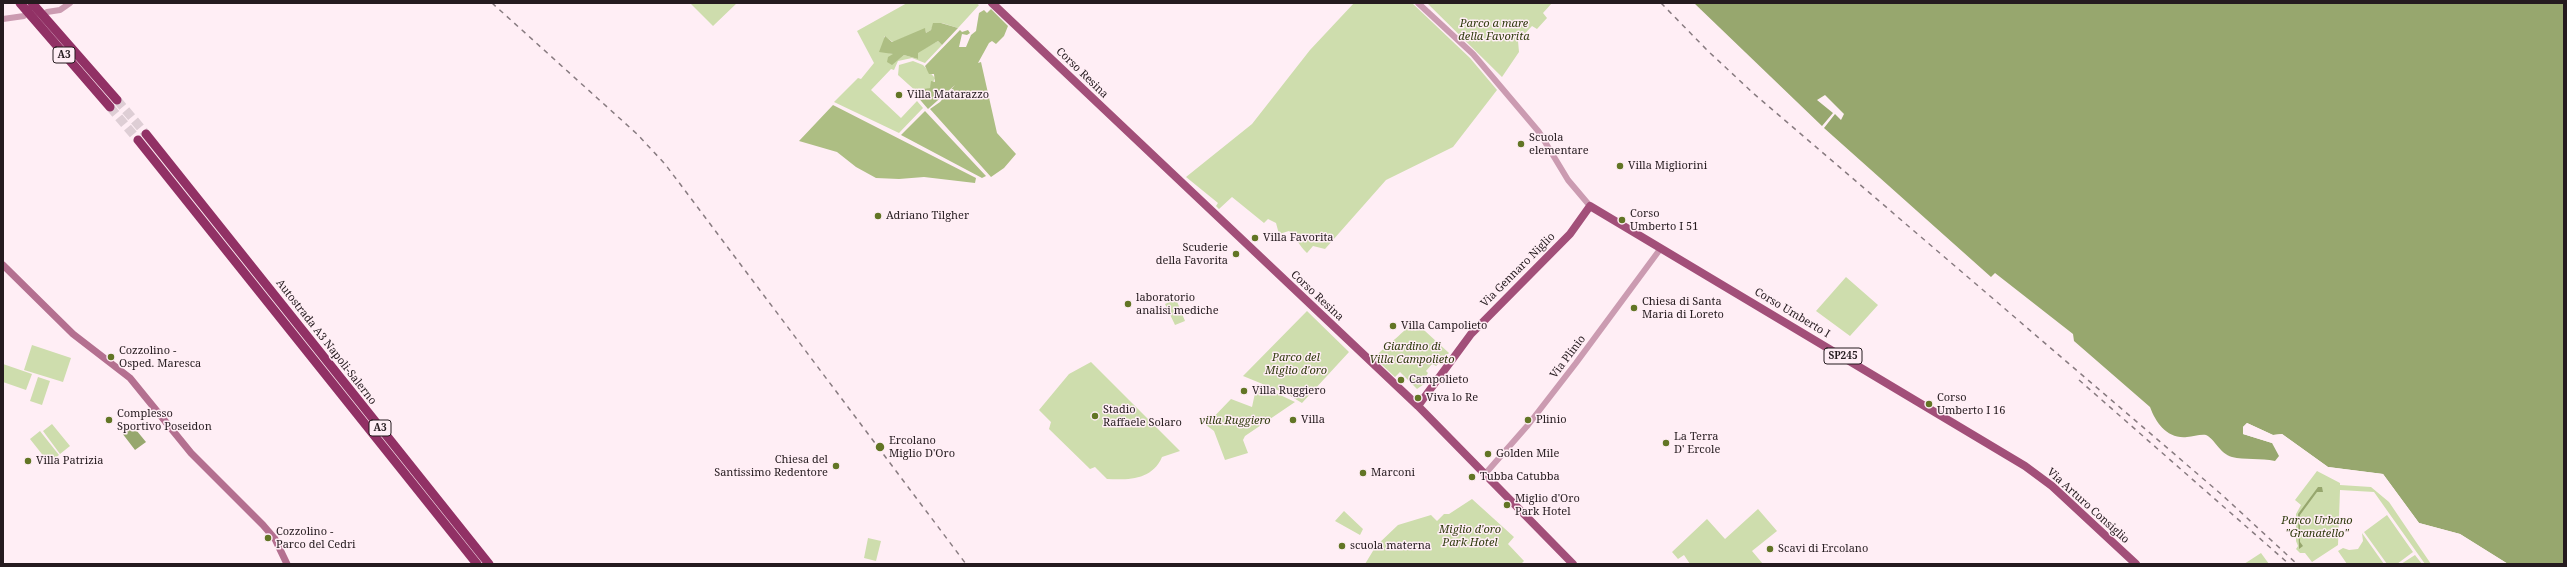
<!DOCTYPE html>
<style>
body{margin:0}
#map{position:relative;width:2567px;height:567px;overflow:hidden;background:#ffeef5;font-family:"Noto Serif",serif}
canvas{display:block}
.frame{position:absolute;inset:0;border:4px solid #251b1f;pointer-events:none}
</style>
<div id="map">
<canvas width="2567" height="567"></canvas>
<div class="frame"></div>
</div>
<script>
const ctx = document.querySelector('canvas').getContext('2d');
ctx.lineJoin = 'round';
function fillPath(path, color) { ctx.fillStyle = color; ctx.fill(path, 'evenodd'); }
function stroke(path, color, width, dash) { ctx.strokeStyle = color; ctx.lineWidth = width; ctx.lineCap = dash ? 'butt' : 'round'; ctx.setLineDash(dash || []); ctx.stroke(path); }
function drawText(font, color, halo, rows, align = 'center') {
  ctx.font = font + ' "Noto Serif",serif'; ctx.lineWidth = 3; ctx.setLineDash([]); ctx.textBaseline = 'middle'; ctx.strokeStyle = halo; ctx.fillStyle = color; for (const [text, x, y, turn = 0] of rows) {
    ctx.save(); ctx.translate(x, y); ctx.rotate((+turn || 0) * Math.PI / 180); ctx.textAlign = isNaN(turn) ? turn : align; if (halo) ctx.strokeText(text, 0, 0); ctx.fillText(text, 0, 0); ctx.restore();
  }
}
fillPath(new Path2D(`
 M 690,3 L 737,3 L 713,26 Z
 M 907,3 L 976,3 L 979,5 L 958,28 L 942,23 L 934,23 L 931,30 L 926,33 L 925,29 L 893,42 L 884,36 L 889,53 L 893,54 L 896,61 L 904,55 L 918,59 L 918,52 L 938,41 L 942,45 L 925,63 L 912,58 L 898,61 L 894,70 L 891,69 L 871,90 L 901,118 L 917,101 L 923,108 L 899,133 L 834,102 L 858,78 L 861,79 L 874,63 L 857,31 Z
 M 1354,3 L 1412,3 L 1470,58 L 1497,90 L 1453,147 L 1386,180 L 1325,249 L 1313,246 L 1307,253 C 1299,246 1297,238 1289,231 L 1279,234 L 1276,223 L 1268,219 L 1264,223 L 1232,197 L 1219,209 L 1216,206 L 1218,203 L 1186,177 L 1252,124 L 1310,50 Z
 M 1427,3 L 1552,3 L 1543,13 L 1547,18 L 1537,29 L 1532,26 L 1518,41 L 1519,52 L 1502,77 Z
 M 913,61 L 923,65 L 935,78 L 930,88 L 918,93 L 898,75 L 899,65 Z
 M 1846,277 L 1878,305 L 1850,336 L 1816,311 Z
 M 1176,299 L 1185,321 L 1175,325 L 1165,304 Z
 M 1307,311 L 1349,352 L 1302,403 L 1287,394 L 1243,376 Z
 M 1413,320 L 1449,353 L 1436,366 L 1432,364 L 1426,371 L 1428,373 L 1423,381 L 1424,384 L 1417,389 L 1400,372 L 1395,377 L 1379,362 L 1382,358 L 1378,354 C 1385,347 1412,326 1413,320 Z
 M 32,345 L 71,358 L 63,382 L 24,370 Z
 M 1091,362 L 1180,451 L 1162,457 C 1152,480 1129,480 1107,479 L 1095,467 L 1090,469 L 1049,429 L 1051,422 L 1039,410 L 1069,374 Z
 M 3,364 L 32,374 L 26,390 L 3,382 Z
 M 38,377 L 50,381 L 42,405 L 30,401 Z
 M 1257,384 L 1295,402 L 1245,436 L 1243,440 L 1248,453 L 1225,460 L 1214,431 L 1206,425 L 1231,399 L 1252,407 Z
 M 52,424 L 70,446 L 60,454 L 43,431 Z
 M 40,431 L 59,455 L 49,463 L 30,439 Z
 M 2317,471 L 2340,483 L 2340,485 L 2371,487 L 2389,502 L 2431,564 L 2425,564 L 2374,492 L 2340,490 L 2338,545 L 2312,562 L 2305,553 L 2300,553 L 2296,549 L 2298,546 L 2296,541 L 2296,514 L 2301,505 L 2295,500 Z
 M 1472,499 L 1514,537 L 1508,544 L 1524,561 L 1521,564 L 1365,564 L 1376,546 L 1398,525 L 1431,515 L 1437,521 L 1444,514 L 1449,514 Z
 M 1758,509 L 1777,531 L 1752,551 L 1763,564 L 1690,564 L 1684,555 L 1678,559 L 1672,552 L 1707,519 L 1725,539 Z
 M 1344,511 L 1363,529 L 1360,535 L 1335,521 Z
 M 2387,515 L 2413,552 L 2397,564 L 2387,564 L 2364,532 Z
 M 2362,533 L 2384,564 L 2347,564 L 2338,551 L 2343,548 L 2349,550 L 2358,549 L 2363,541 Z
 M 868,538 L 881,541 L 876,561 L 864,558 Z
 M 2261,553 L 2269,564 L 2244,564 Z
 M 2415,555 L 2422,564 L 2401,564 Z`), '#ceddad');
fillPath(new Path2D(`
 M 991,9 L 1008,26 L 1004,36 L 996,44 L 992,41 L 989,43 L 978,63 L 981,62 L 997,133 L 1016,154 L 1004,168 L 991,177 L 930,109 L 940,102 L 955,85 L 928,109 L 916,95 L 924,89 L 930,88 L 931,81 L 935,82 L 934,74 L 929,74 L 925,66 L 960,30 L 962,32 L 968,30 L 970,33 L 967,35 L 962,34 L 959,47 L 966,47 L 971,35 L 976,31 L 979,13 L 984,10 L 987,13 Z
 M 933,23 L 941,23 L 958,28 L 942,45 L 938,41 L 918,53 L 918,59 L 904,55 L 892,65 L 887,62 L 888,57 L 893,54 L 879,52 L 885,36 L 892,42 L 925,28 L 926,33 L 931,30 Z
 M 833,105 L 976,178 L 975,183 L 924,177 L 899,179 L 876,178 L 856,167 L 837,152 L 799,141 Z
 M 925,111 L 986,176 L 982,178 L 901,135 Z`), '#adbe83');
fillPath(new Path2D(`
 M 1694,3 L 2564,3 L 2564,564 L 2508,564 L 2460,534 L 2419,523 L 2383,474 L 2328,467 L 2282,434 L 2273,435 L 2247,423 L 2243,427 L 2243,434 L 2272,443 L 2279,456 L 2275,461 C 2261,458 2244,460 2232,457 C 2220,454 2214,438 2206,435 C 2200,434 2193,437 2187,437 C 2167,439 2156,423 2150,407 L 2074,341 L 2073,334 L 1995,273 L 1991,277 L 1824,128 L 1835,114 L 1841,120 L 1844,114 L 1825,95 L 1817,100 L 1833,113 L 1822,126 Z
 M 132,425 L 146,442 L 135,450 L 122,433 Z
 M 2318,487 L 2322,487 L 2323,492 L 2317,492 L 2300,515 L 2300,542 L 2303,546 L 2299,549 L 2298,514 Z`), '#97a76e');
fillPath(new Path2D(`
 M 2247,423 L 2273,435 L 2282,434 L 2328,467 L 2383,474 L 2419,523 L 2460,534 L 2508,564 L 2504,564 L 2459,536 L 2418,525 L 2382,476 L 2327,469 L 2281,436 L 2272,437 L 2248,426 L 2245,432 L 2273,441 L 2272,443 L 2243,434 L 2243,427 Z`), '#ffeef5');
stroke(new Path2D(`
 M 117,100 L 146,134
 M 110,107 L 138,140`), '#deced5', 9, [9, 4.5]);
stroke(new Path2D(`
 M 1418,3 L 1473,54 L 1539,132 L 1568,180 L 1590,206
 M 47,12 L 60,10 L 70,3
 M 3,19 L 24,16
 M 1485,474 L 1528,425 L 1576,363 L 1661,248`), '#cb9bb1', 6);
stroke(new Path2D(`
 M 3,265 L 73,334 L 130,378 L 191,453 L 263,525 L 275,539 L 287,564`), '#b47090', 7);
stroke(new Path2D(`
 M 992,3 L 1418,406 L 1573,564
 M 1418,406 L 1471,334 L 1570,234 L 1590,206 L 2025,466 L 2052,486 L 2136,564`), '#a24f79', 8);
stroke(new Path2D(`
 M 20,3 L 110,107
 M 32,3 L 117,100
 M 146,134 L 489,564
 M 138,140 L 477,564`), '#913165', 9);
stroke(new Path2D(`
 M 492,3 L 637,134 L 665,164 L 966,564
 M 1661,3 L 1708,51 L 1753,93 L 2221,494 L 2297,564
 M 2079,380 L 2289,564`), '#887b80', 1.5, [5, 5]);
for (const [x, y, r, color] of [
 [899,95,4,"#627525"],
 [1521,144,4,"#627525"],
 [1620,166,4,"#627525"],
 [878,216,4,"#627525"],
 [1622,220,4,"#627525"],
 [1255,238,4,"#627525"],
 [1236,254,4,"#627525"],
 [1128,304,4,"#627525"],
 [1634,308,4,"#627525"],
 [1393,326,4,"#627525"],
 [111,357,4,"#627525"],
 [1401,380,4,"#627525"],
 [1244,391,4,"#627525"],
 [1418,398,4,"#627525"],
 [1929,404,4,"#627525"],
 [1095,416,4,"#627525"],
 [109,420,4,"#627525"],
 [1293,420,4,"#627525"],
 [1528,420,4,"#627525"],
 [1666,443,4,"#627525"],
 [880,447,5,"#627525"],
 [1488,454,4,"#627525"],
 [28,461,4,"#627525"],
 [836,466,4,"#627525"],
 [1363,473,4,"#627525"],
 [1472,477,4,"#627525"],
 [1507,505,4,"#627525"],
 [268,538,4,"#627525"],
 [1342,546,4,"#627525"],
 [1770,549,4,"#627525"]
]) { const dot = new Path2D(); dot.arc(x, y, r, 0, 2 * Math.PI); ctx.fillStyle = color; ctx.fill(dot); stroke(dot, '#ffeef5', 1.5); }
for (const [x, y, w] of [
 [64,55,22],
 [1843,356,38],
 [380,428,22]
]) { const box = new Path2D(); box.roundRect(x - w / 2, y - 8, w, 16, 3); ctx.fillStyle = '#ffeef5'; ctx.fill(box); stroke(box, '#251b1f', 1); }
drawText('bold 10px', '#251b1f', null, [
 ["A3",64,55],
 ["SP245",1843,356],
 ["A3",380,428]
]);
drawText('italic 11px', '#303a0e', '#ffeef5', [
 ["Parco a mare",1494,24],
 ["della Favorita",1494,37],
 ["Giardino di",1412,347],
 ["Villa Campolieto",1412,360],
 ["Parco del",1296,358],
 ["Miglio d'oro",1296,371],
 ["villa Ruggiero",1235,421],
 ["Parco Urbano",2317,521],
 ["\"Granatello\"",2317,534],
 ["Miglio d'oro",1470,530],
 ["Park Hotel",1470,543]
]);
drawText('11px', '#251b1f', '#ffeef5', [
 ["Corso Resina",1082,73,44],
 ["Via Gennaro Niglio",1518,270,-45],
 ["Corso Resina",1317,296,43],
 ["Corso Umberto I",1792,313,31],
 ["Autostrada A3 Napoli-Salerno",326,342,52],
 ["Via Plinio",1568,357,-53],
 ["Via Arturo Consiglio",2088,506,42]
]);
drawText('11px', '#251b1f', '#ffeef5', [
 ["Villa Matarazzo",907,95],
 ["Scuola",1529,138],
 ["elementare",1529,151],
 ["Villa Migliorini",1628,166],
 ["Corso",1630,214],
 ["Umberto I 51",1630,227],
 ["Adriano Tilgher",886,216],
 ["Villa Favorita",1263,238],
 ["Scuderie",1228,248,"right"],
 ["della Favorita",1228,261,"right"],
 ["laboratorio",1136,298],
 ["analisi mediche",1136,311],
 ["Chiesa di Santa",1642,302],
 ["Maria di Loreto",1642,315],
 ["Villa Campolieto",1401,326],
 ["Cozzolino -",119,351],
 ["Osped. Maresca",119,364],
 ["Campolieto",1409,380],
 ["Villa Ruggiero",1252,391],
 ["Viva lo Re",1426,398],
 ["Corso",1937,398],
 ["Umberto I 16",1937,411],
 ["Stadio",1103,410],
 ["Raffaele Solaro",1103,423],
 ["Complesso",117,414],
 ["Sportivo Poseidon",117,427],
 ["Villa",1301,420],
 ["Plinio",1536,420],
 ["La Terra",1674,437],
 ["D' Ercole",1674,450],
 ["Ercolano",889,441],
 ["Miglio D'Oro",889,454],
 ["Golden Mile",1496,454],
 ["Chiesa del",828,460,"right"],
 ["Santissimo Redentore",828,473,"right"],
 ["Villa Patrizia",36,461],
 ["Marconi",1371,473],
 ["Tubba Catubba",1480,477],
 ["Miglio d'Oro",1515,499],
 ["Park Hotel",1515,512],
 ["Cozzolino -",276,532],
 ["Parco del Cedri",276,545],
 ["scuola materna",1350,546],
 ["Scavi di Ercolano",1778,549]
], 'left');
</script>
